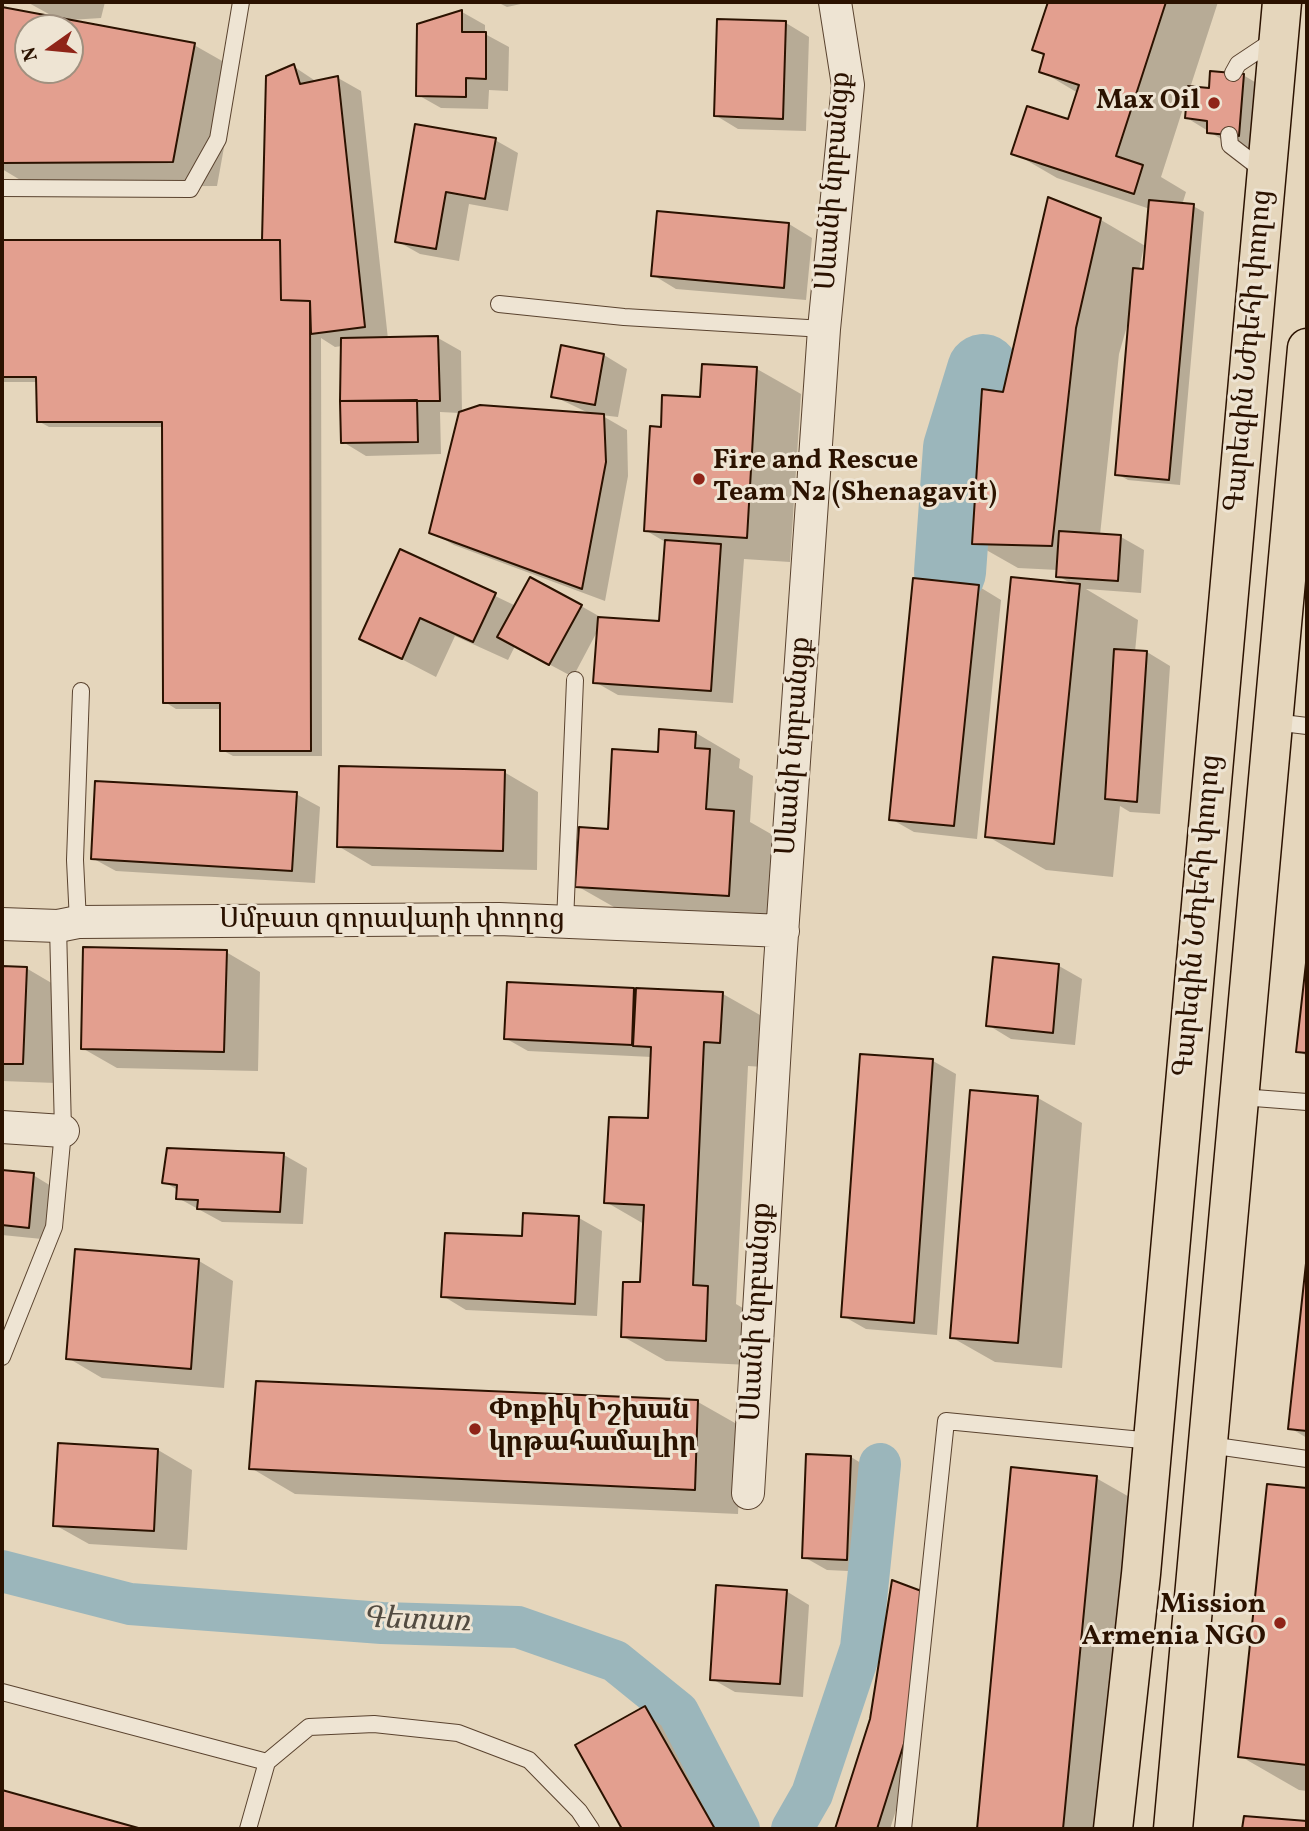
<!DOCTYPE html>
<meta charset="utf-8">
<style>
body{margin:0}
#map{position:relative;width:1309px;height:1831px;overflow:hidden;background:#e5d6bc;font-family:Vollkorn,serif}
canvas{display:block}
.frame{position:absolute;inset:0;border:4px solid #2b1200;pointer-events:none}
.north{position:absolute;left:14px;top:14px;width:70px;height:70px;box-sizing:border-box;background:#eee4d3;border:2px solid #a0907f;border-radius:50%;rotate:255deg;font-size:19px;font-weight:700;line-height:28px;text-align:center;color:#2b1200}
.north::after{content:'';display:block;margin:auto;width:24px;height:32px;background:#8f2418;clip-path:polygon(50% 0,100% 100%,50% 72%,0 100%)}
</style>
<div id="map">
<canvas width="1309" height="1831"></canvas>
<div class="frame"></div>
<div class="north">N</div>
</div>
<script>
const ctx = document.querySelector('canvas').getContext('2d');
ctx.lineJoin = 'round';
function fillPath(path, color) { ctx.fillStyle = color; ctx.fill(path, 'evenodd'); }
function stroke(path, color, width, dash) { ctx.strokeStyle = color; ctx.lineWidth = width; ctx.lineCap = dash ? 'butt' : 'round'; ctx.setLineDash(dash || []); ctx.stroke(path); }
function drawText(font, color, halo, rows, align = 'center') {
  ctx.font = font + ' Vollkorn,"Noto Serif Armenian",serif'; ctx.lineWidth = 6; ctx.setLineDash([]); ctx.textBaseline = 'middle'; ctx.strokeStyle = halo; ctx.fillStyle = color; for (const [text, x, y, turn = 0] of rows) {
    ctx.save(); ctx.translate(x, y); ctx.rotate((+turn || 0) * Math.PI / 180); ctx.textAlign = isNaN(turn) ? turn : align; if (halo) ctx.strokeText(text, 0, 0); ctx.fillText(text, 0, 0); ctx.restore();
  }
}
fillPath(new Path2D(`
 M 27,2 L 105,2 L 101,18 L 70,20 L 194,45 L 238,70 L 217,186 L 32,187 L 2,169 L 2,9 L 56,18 ZM 28,28 L 70,28 L 70,70 L 28,70 Z
 M 497,2 L 530,2 L 507,7 Z
 M 1050,2 L 1218,2 L 1190,88 L 1211,90 L 1243,75 L 1287,101 L 1252,158 L 1187,118 L 1187,96 L 1161,177 L 1186,192 L 1182,205 L 1193,206 L 1204,212 L 1180,485 L 1128,480 L 1117,474 L 1131,312 L 1119,354 L 1100,535 L 1121,537 L 1144,550 L 1141,593 L 1086,589 L 1138,620 L 1135,652 L 1147,652 L 1170,666 L 1160,814 L 1130,812 L 1120,806 L 1113,877 L 1046,870 L 987,836 L 1074,585 L 1058,576 L 1058,570 L 1018,568 L 974,543 L 1049,200 L 1101,220 L 1147,247 L 1150,209 L 1057,178 L 1014,153 L 1069,121 L 1078,93 L 1041,71 L 1045,56 L 1034,49 ZM 1144,246 L 1147,247 L 1144,271 L 1139,270 Z
 M 462,12 L 485,25 L 485,34 L 509,47 L 508,91 L 489,90 L 488,109 L 441,108 L 418,95 L 419,25 Z
 M 719,21 L 786,23 L 809,37 L 806,131 L 738,129 L 715,115 Z
 M 293,66 L 317,82 L 338,78 L 361,91 L 388,339 L 438,338 L 461,351 L 462,413 L 595,416 L 553,396 L 604,355 L 627,369 L 618,417 L 601,415 L 627,430 L 628,476 L 605,601 L 454,545 L 431,532 L 460,413 L 440,412 L 441,454 L 366,456 L 343,442 L 342,346 L 335,347 L 321,338 L 322,756 L 233,756 L 222,750 L 222,709 L 176,709 L 165,702 L 164,427 L 49,427 L 38,421 L 38,382 L 2,382 L 2,242 L 269,242 Z
 M 495,140 L 518,153 L 508,211 L 469,204 L 459,261 L 420,254 L 397,241 Z
 M 789,224 L 812,238 L 806,300 L 676,289 L 653,275 Z
 M 757,369 L 801,394 L 790,562 L 744,559 L 733,703 L 618,695 L 595,682 L 599,628 L 573,677 L 515,646 L 508,660 L 455,636 L 436,677 L 361,638 L 401,551 L 516,606 L 581,606 L 604,619 L 661,623 L 667,543 L 645,530 L 662,429 L 702,398 Z
 M 978,586 L 1001,600 L 977,839 L 914,832 L 891,819 Z
 M 661,731 L 696,733 L 740,759 L 739,768 L 753,776 L 750,822 L 778,838 L 773,920 L 621,911 L 577,886 L 659,754 Z
 M 504,772 L 538,792 L 537,870 L 372,866 L 338,846 Z
 M 296,794 L 320,807 L 315,883 L 116,871 L 92,858 Z
 M 226,952 L 260,972 L 258,1071 L 117,1068 L 82,1048 Z
 M 1059,966 L 1082,979 L 1075,1045 L 1011,1039 L 988,1025 Z
 M 2,967 L 26,968 L 60,988 L 56,1083 L 2,1081 Z
 M 1307,970 L 1307,1056 L 1298,1051 Z
 M 509,984 L 723,994 L 767,1019 L 764,1067 L 748,1066 L 736,1304 L 751,1313 L 749,1365 L 666,1361 L 622,1336 L 642,1284 L 644,1224 L 606,1202 L 650,1120 L 652,1057 L 528,1051 L 505,1038 Z
 M 933,1061 L 956,1074 L 937,1335 L 866,1329 L 843,1316 Z
 M 1038,1098 L 1082,1123 L 1062,1368 L 995,1362 L 951,1337 Z
 M 284,1155 L 307,1168 L 303,1224 L 222,1222 L 178,1198 L 178,1190 L 164,1182 Z
 M 2,1172 L 33,1175 L 56,1189 L 52,1240 L 2,1235 Z
 M 579,1218 L 602,1231 L 597,1316 L 466,1310 L 443,1296 L 523,1238 Z
 M 199,1261 L 233,1281 L 224,1388 L 102,1378 L 68,1358 Z
 M 1307,1270 L 1307,1438 L 1290,1428 Z
 M 258,1383 L 698,1402 L 742,1427 L 738,1514 L 295,1494 L 251,1468 Z
 M 158,1450 L 192,1470 L 187,1550 L 89,1544 L 55,1525 Z
 M 851,1457 L 874,1471 L 870,1572 L 827,1570 L 804,1557 Z
 M 1013,1469 L 1096,1478 L 1140,1503 L 1109,1829 L 978,1829 Z
 M 1268,1486 L 1307,1490 L 1307,1791 L 1299,1790 L 1240,1756 Z
 M 786,1591 L 809,1605 L 803,1697 L 735,1692 L 712,1679 Z
 M 645,1708 L 657,1714 L 721,1829 L 624,1829 L 577,1746 Z
 M 872,1720 L 919,1738 L 890,1829 L 837,1829 Z
 M 2,1792 L 136,1829 L 2,1829 Z`), '#0003');
stroke(new Path2D(`
 M 2,1571 L 130,1604 L 382,1623 L 518,1627 L 615,1661 L 678,1712 L 739,1829
 M 792,1829 L 812,1794 L 861,1648 L 880,1464`), '#9bb6bb', 42);
stroke(new Path2D(`
 M 950,572 L 959,448 L 983,370`), '#9bb6bb', 72);
const building = new Path2D(`
 M 1048,2 L 1166,2 L 1116,156 L 1143,165 L 1134,194 L 1011,154 L 1027,106 L 1068,119 L 1079,85 L 1039,72 L 1044,54 L 1032,50 Z
 M 2,7 L 195,43 L 173,162 L 2,163 ZM 28,28 L 70,28 L 70,70 L 28,70 Z
 M 462,10 L 462,32 L 486,32 L 486,79 L 466,78 L 466,97 L 416,96 L 417,24 Z
 M 717,19 L 786,21 L 783,119 L 714,116 Z
 M 294,64 L 300,84 L 338,76 L 365,327 L 311,334 L 310,301 L 281,300 L 280,240 L 262,240 L 266,76 Z
 M 1210,71 L 1244,74 L 1239,136 L 1207,133 L 1207,121 L 1185,118 L 1188,86 L 1209,88 Z
 M 415,124 L 496,138 L 485,199 L 446,192 L 436,249 L 395,242 Z
 M 1048,197 L 1101,218 L 1076,328 L 1052,546 L 972,544 L 982,389 L 1003,392 Z
 M 1149,200 L 1194,204 L 1169,480 L 1115,475 L 1133,268 L 1143,269 Z
 M 657,211 L 789,223 L 784,288 L 651,276 Z
 M 2,240 L 280,240 L 281,300 L 310,301 L 311,751 L 220,751 L 220,703 L 163,703 L 162,422 L 37,422 L 36,377 L 2,377 Z
 M 438,336 L 440,401 L 340,401 L 341,338 Z
 M 561,345 L 604,354 L 595,405 L 551,397 Z
 M 702,364 L 757,367 L 747,538 L 644,531 L 650,426 L 661,427 L 662,395 L 700,397 Z
 M 417,400 L 418,442 L 341,443 L 340,401 Z
 M 480,405 L 604,414 L 606,462 L 582,589 L 429,533 L 459,412 Z
 M 1059,531 L 1121,535 L 1118,581 L 1056,577 Z
 M 665,540 L 721,544 L 711,691 L 593,683 L 598,617 L 659,621 Z
 M 400,549 L 496,593 L 473,642 L 420,618 L 402,659 L 359,639 Z
 M 530,577 L 582,605 L 549,665 L 497,637 Z
 M 1011,577 L 1080,584 L 1054,844 L 985,837 Z
 M 913,578 L 979,585 L 954,826 L 889,820 Z
 M 1114,649 L 1147,651 L 1137,802 L 1105,799 Z
 M 659,729 L 696,732 L 695,748 L 710,749 L 706,809 L 734,811 L 729,896 L 575,887 L 579,827 L 608,829 L 612,749 L 658,752 Z
 M 339,766 L 505,770 L 503,851 L 337,847 Z
 M 95,781 L 297,792 L 292,871 L 91,859 Z
 M 83,947 L 227,950 L 224,1052 L 81,1049 Z
 M 1307,954 L 1307,1053 L 1296,1052 Z
 M 993,957 L 1059,964 L 1053,1033 L 986,1026 Z
 M 2,966 L 27,967 L 23,1064 L 2,1064 Z
 M 507,982 L 634,988 L 632,1045 L 504,1039 Z
 M 636,988 L 723,992 L 720,1043 L 704,1042 L 693,1285 L 708,1286 L 706,1341 L 621,1337 L 623,1282 L 640,1282 L 644,1205 L 604,1203 L 609,1117 L 648,1118 L 651,1047 L 633,1046 Z
 M 860,1054 L 933,1059 L 914,1323 L 841,1317 Z
 M 970,1090 L 1038,1096 L 1018,1343 L 950,1338 Z
 M 167,1148 L 284,1153 L 280,1212 L 197,1209 L 198,1200 L 176,1199 L 177,1185 L 162,1183 Z
 M 2,1170 L 34,1173 L 29,1228 L 2,1225 Z
 M 523,1213 L 579,1216 L 575,1304 L 441,1297 L 445,1233 L 522,1236 Z
 M 75,1249 L 199,1259 L 191,1369 L 66,1359 Z
 M 1307,1254 L 1307,1431 L 1288,1429 Z
 M 256,1381 L 698,1400 L 695,1490 L 249,1469 Z
 M 58,1443 L 158,1449 L 154,1531 L 53,1526 Z
 M 806,1454 L 851,1456 L 847,1560 L 802,1558 Z
 M 1011,1467 L 1097,1476 L 1063,1829 L 977,1829 Z
 M 1267,1484 L 1307,1488 L 1307,1765 L 1238,1757 Z
 M 892,1580 L 924,1592 L 908,1731 L 877,1829 L 835,1829 L 870,1719 Z
 M 716,1585 L 787,1590 L 780,1684 L 710,1680 Z
 M 645,1706 L 715,1829 L 622,1829 L 575,1745 Z
 M 2,1790 L 142,1829 L 2,1829 Z
 M 1244,1816 L 1307,1821 L 1307,1829 L 1242,1829 Z`);
fillPath(building, '#e39f8f');
stroke(building, '#2b1200', 2);
const service = new Path2D(`
 M 1233,73 L 1238,64 L 1274,40
 M 1229,135 L 1230,145 L 1265,172
 M 2,188 L 190,189 L 218,139 L 241,2
 M 499,304 L 624,317 L 824,329
 M 1274,722 L 1307,726
 M 78,922 L 75,860 L 81,691
 M 565,922 L 575,680
 M 1241,1097 L 1307,1102
 M 2,1357 L 54,1227 L 63,1131 L 58,926
 M 1209,1445 L 1307,1459
 M 2,1692 L 267,1762
 M 248,1829 L 267,1762 L 309,1727 L 374,1724 L 458,1733 L 529,1760 L 579,1811 L 591,1829
 M 903,1829 L 946,1421 L 1152,1441`);
const minor = new Path2D(`
 M 2,924 L 58,926 L 78,922 L 499,919 L 783,931
 M 2,1127 L 63,1131
 M 748,1493 L 780,963 L 824,329 L 848,85 L 835,2`);
const primary = new Path2D(`
 M 1113,1829 L 1141,1574 L 1282,2
 M 1173,1829 L 1307,348`);
stroke(service, '#5a432f', 18);
stroke(minor, '#5a432f', 34);
stroke(primary, '#2b1200', 41);
stroke(service, '#eee4d3', 16);
stroke(minor, '#eee4d3', 32);
stroke(primary, '#e5d6bc', 38);
for (const [x, y, r, color] of [
 [1214,103,7,"#8f2418"],
 [699,479,7,"#8f2418"],
 [475,1429,7,"#8f2418"],
 [1280,1623,7,"#8f2418"]
]) { const dot = new Path2D(); dot.arc(x, y, r, 0, 2 * Math.PI); ctx.fillStyle = color; ctx.fill(dot); stroke(dot, '#eee4d3', 2.5); }
drawText('bold 28px', '#2b1200', '#eee4d3', [
 ["Max Oil",1200,103],
 ["Fire and Rescue",713,463,"left"],
 ["Team N2 (Shenagavit)",713,495,"left"],
 ["Փոքիկ Իշխան",489,1413,"left"],
 ["կրթահամալիր",489,1445,"left"],
 ["Mission",1266,1607],
 ["Armenia NGO",1266,1639]
], 'right');
drawText('28px', '#2b1200', '#eee4d3', [
 ["Սևանի նրբանցք",836,181,-86],
 ["Գարեգին Նժդեհի փողոց",1251,351,-85],
 ["Սևանի նրբանցք",796,746,-86],
 ["Գարեգին Նժդեհի փողոց",1200,916,-85],
 ["Սմբատ զորավարի փողոց",392,922],
 ["Սևանի նրբանցք",759,1312,-87]
]);
drawText('italic 30px', '#524b41', '#eee4d3', [
 ["Գետառ",416,1623,2]
]);
</script>
